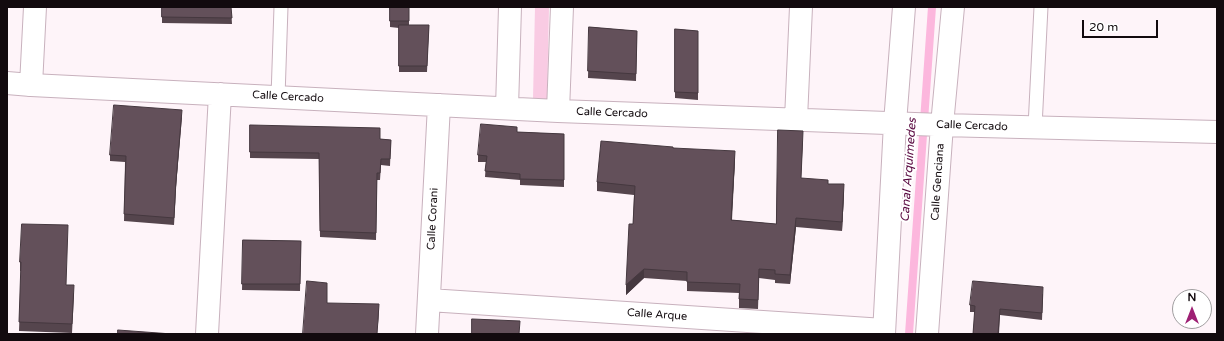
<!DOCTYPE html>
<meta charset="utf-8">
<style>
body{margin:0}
#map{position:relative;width:1224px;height:341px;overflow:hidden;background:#fef4f9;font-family:"Varela Round",sans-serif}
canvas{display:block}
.frame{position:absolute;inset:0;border:8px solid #120a0e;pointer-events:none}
.north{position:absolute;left:1172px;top:289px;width:40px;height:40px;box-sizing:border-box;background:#fff;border:1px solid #a09d9f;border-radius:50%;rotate:0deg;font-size:11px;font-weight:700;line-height:16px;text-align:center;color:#120a0e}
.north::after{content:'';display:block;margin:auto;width:14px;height:18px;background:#9e2074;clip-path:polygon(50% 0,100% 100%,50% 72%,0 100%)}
.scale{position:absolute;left:1082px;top:20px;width:76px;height:18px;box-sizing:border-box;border:2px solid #120a0e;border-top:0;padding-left:5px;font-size:12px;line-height:14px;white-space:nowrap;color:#120a0e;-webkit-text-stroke:3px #fff;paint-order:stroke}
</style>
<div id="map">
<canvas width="1224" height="341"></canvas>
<div class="frame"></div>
<div class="north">N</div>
<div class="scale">20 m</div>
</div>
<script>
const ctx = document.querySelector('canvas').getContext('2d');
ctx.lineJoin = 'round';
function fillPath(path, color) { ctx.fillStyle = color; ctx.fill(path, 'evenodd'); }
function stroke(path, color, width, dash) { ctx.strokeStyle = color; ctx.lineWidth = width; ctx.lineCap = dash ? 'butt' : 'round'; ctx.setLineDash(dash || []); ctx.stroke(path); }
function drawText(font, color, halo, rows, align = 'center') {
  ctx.font = font + ' "Varela Round",sans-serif'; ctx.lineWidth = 4; ctx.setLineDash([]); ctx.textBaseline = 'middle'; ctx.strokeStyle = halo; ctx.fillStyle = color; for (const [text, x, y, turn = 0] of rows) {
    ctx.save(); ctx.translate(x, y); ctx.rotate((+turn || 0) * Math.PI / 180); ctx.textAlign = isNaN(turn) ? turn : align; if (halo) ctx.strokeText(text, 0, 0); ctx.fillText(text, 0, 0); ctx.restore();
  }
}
fillPath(new Path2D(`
 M 535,7 L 549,7 L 547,100 L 533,99 Z`), '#f9cbe3');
stroke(new Path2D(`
 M 909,334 L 932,7`), '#fcb7dd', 8);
const service = new Path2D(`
 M 278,97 L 281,7
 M 1035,127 L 1041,7`);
const minor = new Path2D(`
 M 31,85 L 558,111 L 942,125 L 1217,132
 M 507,108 L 510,7
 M 558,111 L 562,7
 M 796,119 L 801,7
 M 429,300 L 884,330
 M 207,334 L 220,94
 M 427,334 L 439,105
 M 884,334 L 895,123 L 904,7
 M 927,334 L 942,125 L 953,7`);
const tertiary = new Path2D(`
 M 7,83 L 31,85 L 35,7`);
stroke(service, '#c8b1bd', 15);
stroke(minor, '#c8b1bd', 24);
stroke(tertiary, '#c8b1bd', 24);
stroke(service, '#fff', 13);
stroke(minor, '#fff', 22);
stroke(tertiary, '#fff', 22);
fillPath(new Path2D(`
 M 162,7 L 231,7 L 232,24 L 162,23 Z
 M 390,7 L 409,7 L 409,25 L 429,25 L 427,72 L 399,72 L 399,28 L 390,27 Z
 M 589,27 L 637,31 L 636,81 L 588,78 Z
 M 675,29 L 698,31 L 698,100 L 675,98 Z
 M 182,117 L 176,187 L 174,225 L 124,221 L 125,162 L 110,161 L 110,155 Z
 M 250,125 L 380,139 L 391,140 L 390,166 L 381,165 L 380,180 L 377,180 L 376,240 L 320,237 L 319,159 L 250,158 Z
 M 517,132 L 564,134 L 564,187 L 520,185 L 520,180 L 485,177 L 486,162 L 478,162 L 478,155 Z
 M 803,140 L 801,178 L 828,184 L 844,194 L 842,231 L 796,227 L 790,284 L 775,283 L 775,280 L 759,278 L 758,309 L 739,308 L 739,293 L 687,291 L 687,281 L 644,278 L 626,295 L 633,224 L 634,195 L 597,191 L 597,182 L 673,148 L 735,160 L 732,220 L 776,224 Z
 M 22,224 L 66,285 L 74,294 L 72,333 L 19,331 L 21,271 L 20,271 L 20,262 Z
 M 243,240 L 301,241 L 300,291 L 242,290 Z
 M 1043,294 L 1042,320 L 1000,315 L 999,334 L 973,334 L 975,312 L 970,312 L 970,305 Z`), '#55454d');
fillPath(new Path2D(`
 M 182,110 L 176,187 L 174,225 L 176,180 Z
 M 735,151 L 735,160 L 731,229 L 731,220 Z
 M 844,184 L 844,194 L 842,231 L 842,222 Z
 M 796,218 L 796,227 L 790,284 L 790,275 Z
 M 644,269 L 644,278 L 626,295 L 626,285 Z
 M 379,304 L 379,314 L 377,334 Z`), '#45383f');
const building = new Path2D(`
 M 162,7 L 231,7 L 232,18 L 162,17 Z
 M 390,7 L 409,7 L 409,21 L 390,21 Z
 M 399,25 L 429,25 L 427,66 L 399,66 Z
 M 589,27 L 637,31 L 636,74 L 588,71 Z
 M 675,29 L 698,31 L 698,93 L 675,92 Z
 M 114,105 L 182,110 L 176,180 L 174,218 L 124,214 L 126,156 L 110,155 Z
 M 481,124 L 517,127 L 517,132 L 564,134 L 564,180 L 520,179 L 520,174 L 485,171 L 487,156 L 478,155 Z
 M 250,125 L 380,128 L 380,139 L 391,140 L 390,159 L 381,159 L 380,173 L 377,173 L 376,233 L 320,231 L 319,153 L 250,152 Z
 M 778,130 L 803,131 L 801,178 L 828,180 L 828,184 L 844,184 L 842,222 L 796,218 L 790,275 L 775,274 L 775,270 L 759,269 L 758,300 L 739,299 L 740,284 L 687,282 L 687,272 L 644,269 L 626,285 L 629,224 L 633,224 L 635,186 L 597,182 L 601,141 L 673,147 L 673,148 L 735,151 L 731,220 L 776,224 Z
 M 22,224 L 68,225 L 66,285 L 74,285 L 72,324 L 19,322 L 21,262 L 20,262 Z
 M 243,240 L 301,241 L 300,284 L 242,284 Z
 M 307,281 L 327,283 L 327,303 L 379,304 L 377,334 L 303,334 Z
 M 973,281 L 1043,287 L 1042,313 L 1000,309 L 998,334 L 973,334 L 975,306 L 970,305 Z
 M 472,319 L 520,321 L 519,334 L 472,334 Z
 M 118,330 L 172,334 L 118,334 Z`);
fillPath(building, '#63505a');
stroke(building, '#45383f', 1);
drawText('11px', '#120a0e', '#fff', [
 ["Calle Cercado",288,97,3],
 ["Calle Cercado",612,113,2],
 ["Calle Cercado",972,126,2],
 ["Calle Genciana",938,182,-86],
 ["Calle Corani",433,219,-87],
 ["Calle Arque",657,315,4]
]);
drawText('italic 12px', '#590940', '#fff', [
 ["Canal Arquímedes",909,170,-86]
]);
</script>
